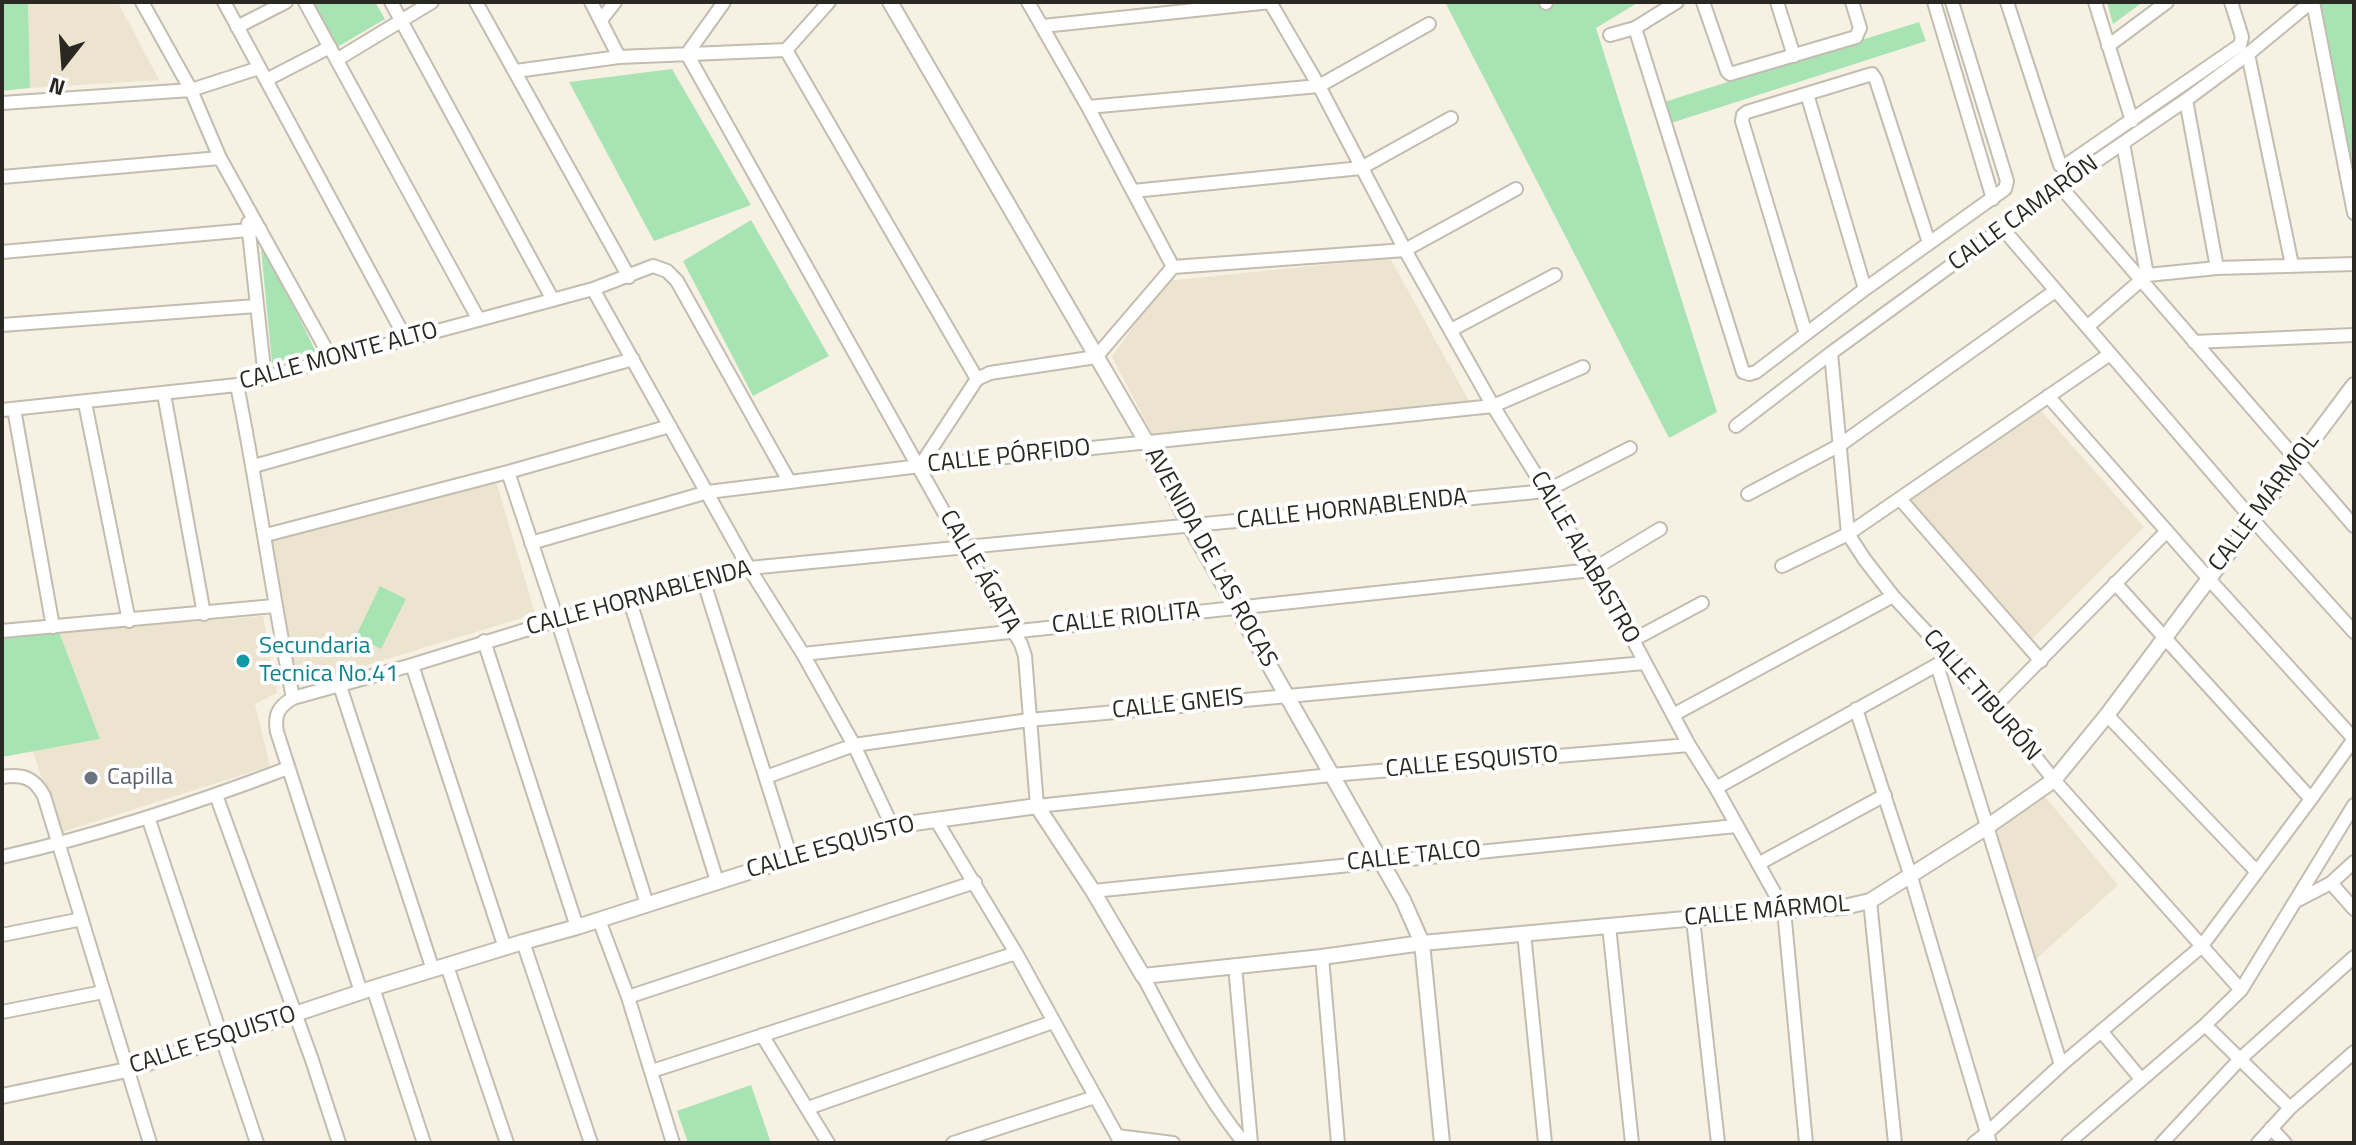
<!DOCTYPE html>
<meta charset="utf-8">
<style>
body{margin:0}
#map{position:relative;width:2356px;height:1145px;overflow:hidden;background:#f7f1e3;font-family:"Titillium Web",sans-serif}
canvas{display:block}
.frame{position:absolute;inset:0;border:4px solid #2a2822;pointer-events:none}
.north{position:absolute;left:24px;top:24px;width:80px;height:80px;-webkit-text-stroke:6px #fff;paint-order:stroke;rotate:197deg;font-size:22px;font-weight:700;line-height:32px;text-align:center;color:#2a2822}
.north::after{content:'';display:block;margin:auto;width:28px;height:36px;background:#2a2822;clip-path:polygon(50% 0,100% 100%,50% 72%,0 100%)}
</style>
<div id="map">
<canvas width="2356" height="1145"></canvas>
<div class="frame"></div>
<div class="north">N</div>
</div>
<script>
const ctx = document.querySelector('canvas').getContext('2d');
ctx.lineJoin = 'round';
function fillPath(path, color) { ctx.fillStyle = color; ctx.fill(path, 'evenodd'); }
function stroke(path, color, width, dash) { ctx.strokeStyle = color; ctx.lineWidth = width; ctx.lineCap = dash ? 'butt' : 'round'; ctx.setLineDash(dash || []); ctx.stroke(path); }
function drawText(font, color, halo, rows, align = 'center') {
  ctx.font = font + ' "Titillium Web",sans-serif'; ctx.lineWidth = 8; ctx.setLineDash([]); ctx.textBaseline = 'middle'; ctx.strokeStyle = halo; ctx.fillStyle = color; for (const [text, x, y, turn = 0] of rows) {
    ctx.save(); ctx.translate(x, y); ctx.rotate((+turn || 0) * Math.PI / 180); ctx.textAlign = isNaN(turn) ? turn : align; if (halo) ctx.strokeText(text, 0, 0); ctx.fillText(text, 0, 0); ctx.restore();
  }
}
fillPath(new Path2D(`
 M 28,2 L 118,2 L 159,80 L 30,88 Z
 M 1390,258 L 1469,401 L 1153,435 L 1112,357 L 1166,281 Z
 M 2036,405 L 2144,527 L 2028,643 L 1904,502 Z
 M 496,481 L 535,614 L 295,687 L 267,540 Z
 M 263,616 L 277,693 L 255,704 L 270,766 L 59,833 L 33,751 L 100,739 L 59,632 Z
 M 2042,793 L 2118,885 L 2033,962 L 1991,834 Z`), '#ece4cf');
fillPath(new Path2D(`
 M 2,2 L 28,2 L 30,88 L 2,91 Z
 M 309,2 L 375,2 L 385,19 L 334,49 Z
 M 1445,2 L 1639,2 L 1596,28 L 1717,412 L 1669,438 Z
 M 2107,2 L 2143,2 L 2113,24 Z
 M 2313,2 L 2354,2 L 2354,213 Z
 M 1919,22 L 1926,41 L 1671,123 L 1664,102 Z
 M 672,69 L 751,205 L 654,241 L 569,82 Z
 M 751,220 L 829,356 L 753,396 L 683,261 Z
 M 260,238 L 316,352 L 272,363 Z
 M 380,586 L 406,599 L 381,649 L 356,636 Z
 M 59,632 L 100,739 L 2,757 L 2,637 Z
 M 751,1085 L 771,1143 L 688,1143 L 677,1111 Z`), '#a8e4b3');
const minor = new Path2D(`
 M 142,2 L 191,90 L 220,158 L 332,360
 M 224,2 L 406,339
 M 305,2 L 479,320
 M 391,2 L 553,300
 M 476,2 L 629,277
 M 591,2 L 619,57
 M 724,2 L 687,54 L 964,548 L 1021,644 L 1025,656 L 1037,806 L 1331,775 L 1689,745
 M 1028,2 L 1088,107 L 1173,267
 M 1270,2 L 1319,86 L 1405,250 L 1493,406 L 1546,491 L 1633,640 L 1689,745 L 1716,788 L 1784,910 L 1806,1143
 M 1546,2 L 1546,3
 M 1703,2 L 1727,71 L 1730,74 L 1856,37 L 1860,28 L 1852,2
 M 1777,2 L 1794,56
 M 1934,2 L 1993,199
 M 2007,2 L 2060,165 L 2063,167 L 2240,45 L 2242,37 L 2231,2
 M 2095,2 L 2132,121
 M 2313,2 L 2354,213
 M 601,20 L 615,2
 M 1043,26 L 1271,2
 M 237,27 L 286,2
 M 1635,28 L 1743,372 L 1749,374 L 1756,372 L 1865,289 L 2005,189 L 2007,181 L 1952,2
 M 1610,35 L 1635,28 L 1677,2
 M 2108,46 L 2167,2
 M 786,50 L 977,379
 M 2248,54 L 2292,265
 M 338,59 L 432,2
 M 516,71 L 619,57 L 786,50 L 829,2
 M 266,80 L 330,47
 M 1807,94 L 1865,289
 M 2186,100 L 2217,268
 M 2,103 L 191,90 L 259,68
 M 1088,107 L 1319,86 L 1429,24
 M 2123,143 L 2147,275
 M 2,177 L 220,158
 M 2060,186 L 2354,526
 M 1133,191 L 1361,168 L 1451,118
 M 248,223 L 265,378
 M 2003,229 L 2253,520 L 2354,632
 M 2,252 L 260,229
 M 593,289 L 749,568 L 803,654 L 854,745 L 892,826
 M 2,325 L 256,306
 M 2087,327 L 2147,275 L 2217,268 L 2354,264
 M 1451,330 L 1555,275
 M 1806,334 L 1742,121 L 1743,115 L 1747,112 L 1872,74 L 1876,80 L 1929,243
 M 2194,342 L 2354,335
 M 1831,353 L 1848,534 L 1865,560 L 1893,596 L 1995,706 L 2054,780 L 2241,990
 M 977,379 L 990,373 L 1096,357 L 1173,267 L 1405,250 L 1516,189
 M 237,385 C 258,489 272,594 293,698
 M 164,394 L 204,614
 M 2048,396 L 2208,578 L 2354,739
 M 85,403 L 129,621
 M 14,409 L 53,627
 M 2,410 L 237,385 L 593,289 L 653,266 L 667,271 L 677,281 L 789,481
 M 1736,426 L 1831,353 L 2060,186 L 2186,100 L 2248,54 L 2311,2
 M 254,466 L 633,359
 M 920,466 L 977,379
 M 508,472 L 557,619 L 647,904
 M 1748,494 L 1840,445 L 2055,291
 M 1901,500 L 2041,661
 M 266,535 L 508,472 L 670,426
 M 531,543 L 708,492 L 920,466 L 1493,406 L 1583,367
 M 1782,566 L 1848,534 L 2110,354
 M 703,579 L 791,858
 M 2115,583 L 2311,799
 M 629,598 L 717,881
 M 2,631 L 274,606
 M 1633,640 L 1702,603
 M 484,641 L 577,927
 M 803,654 L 1592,570 L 1660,529
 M 412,665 L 505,948
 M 1937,665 L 2061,1065
 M 340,686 L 433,970
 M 1995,706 L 2167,531
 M 1856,709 L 1911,877 L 1990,1143
 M 1673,715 L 1893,596
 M 2107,715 L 2257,872
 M 2,777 C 22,774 34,777 44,796 L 150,1143
 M 766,777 L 854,745 L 1029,720 L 1644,663
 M 1716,788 L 1942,662
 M 216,795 L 312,1060 L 339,1143
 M 148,817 L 257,1143
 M 936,820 L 1016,953 L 1121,1143
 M 2,857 C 100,835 194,804 288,768
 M 1758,864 L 1885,795
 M 2331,883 L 2354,909
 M 1093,891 L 1736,826
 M 2298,900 L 2331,883 L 2354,862
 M 1870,901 L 1895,1143
 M 1693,919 L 1718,1143
 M 599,920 L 628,997 L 673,1143
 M 1609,926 L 1632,1143
 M 1524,933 L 1545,1143
 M 2,935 L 82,919
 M 523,942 L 591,1143
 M 1322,957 L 1338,1143
 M 447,966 L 507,1143
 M 1235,966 L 1251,1143
 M 1143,976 C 1173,1033 1203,1092 1244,1143
 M 373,988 L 424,1143
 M 361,992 L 277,732 C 274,715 278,707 293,698 L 412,665 L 629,598 L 749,568 L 1546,491 L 1630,448
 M 628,997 L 975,882
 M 2,1012 L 103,992
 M 2205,1025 L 2290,1108
 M 2101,1031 L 2141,1079
 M 762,1035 L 828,1143
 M 652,1071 L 1016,953
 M 808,1108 L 1053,1022
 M 2271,1128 L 2285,1143
 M 1117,1136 L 1173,1143
 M 953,1143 L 1095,1097
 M 1974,1143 L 1987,1133 L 2061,1065 L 2201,947 L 2311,799 L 2354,739
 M 2068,1143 L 2205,1025 L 2241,990 L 2354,805
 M 2162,1143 L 2240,1059 L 2354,957
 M 2258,1143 L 2290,1108 L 2354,1052`);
const tertiary = new Path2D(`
 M 890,2 L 1147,443 L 1190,526 L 1403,900 L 1422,943 L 1442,1143
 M 2,1096 L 127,1070 L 373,988 L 523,942 L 577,927 L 892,826 L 1037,806 L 1093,891 L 1143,976 L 1322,957 L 1422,943 L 1784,910 L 1844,907 L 1870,901 L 1987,827 L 2054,780 L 2107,715 L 2354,385`);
stroke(minor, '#c2bdb0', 16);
stroke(tertiary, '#c2bdb0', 18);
stroke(minor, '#fff', 12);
stroke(tertiary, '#fff', 14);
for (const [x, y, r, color] of [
 [243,661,8,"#0f9aa8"],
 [91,778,8,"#6b7280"]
]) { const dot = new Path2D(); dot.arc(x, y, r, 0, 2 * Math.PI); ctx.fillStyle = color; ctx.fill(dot); stroke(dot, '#fff', 3); }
drawText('24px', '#2a2822', '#fff', [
 ["CALLE CAMARÓN",2024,214,-36],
 ["CALLE MONTE ALTO",339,357,-15],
 ["CALLE PÓRFIDO",1009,457,-6],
 ["CALLE MÁRMOL",2265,503,-53],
 ["CALLE HORNABLENDA",1352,510,-6],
 ["AVENIDA DE LAS ROCAS",1210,558,61],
 ["CALLE ALABASTRO",1584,558,60],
 ["CALLE ÁGATA",979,572,60],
 ["CALLE HORNABLENDA",639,599,-15],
 ["CALLE RIOLITA",1126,619,-6],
 ["CALLE TIBURÓN",1981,696,49],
 ["CALLE GNEIS",1178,705,-6],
 ["CALLE ESQUISTO",1472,763,-5],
 ["CALLE ESQUISTO",831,848,-16],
 ["CALLE TALCO",1414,857,-6],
 ["CALLE MÁRMOL",1767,912,-5],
 ["CALLE ESQUISTO",213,1041,-18]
]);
drawText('24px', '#0d838f', '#fff', [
 ["Secundaria",259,647],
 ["Tecnica No.41",259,675]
], 'left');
drawText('24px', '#5b616d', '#fff', [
 ["Capilla",107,778]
], 'left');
</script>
